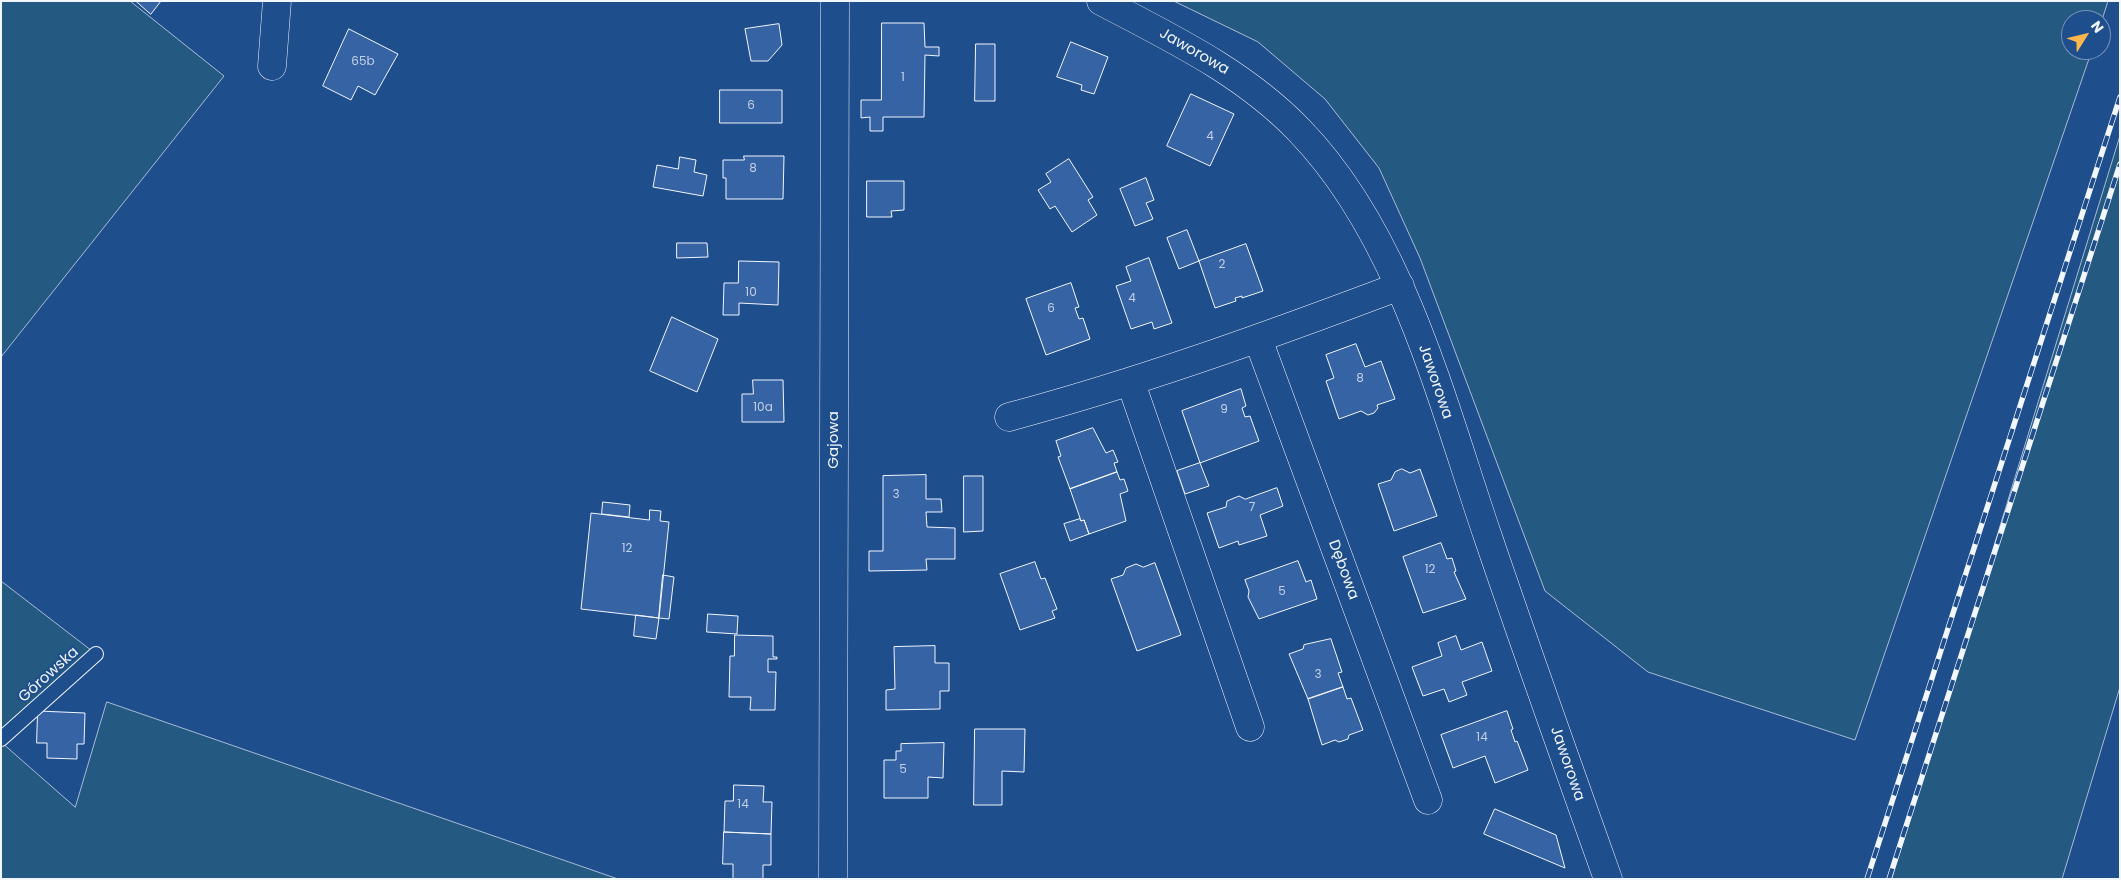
<!DOCTYPE html>
<meta charset="utf-8">
<style>
body{margin:0}
#map{position:relative;width:2121px;height:880px;overflow:hidden;background:#1f4e8c;font-family:Poppins,sans-serif}
canvas{display:block}
.frame{position:absolute;inset:0;border:2px solid #f2f6ff;pointer-events:none}
.north{position:absolute;left:2061px;top:10px;width:50px;height:50px;box-sizing:border-box;background:#1f4e8c;border:1px solid #7391ba;border-radius:50%;rotate:54deg;font-size:14px;font-weight:700;line-height:20px;text-align:center;color:#f2f6ff}
.north::after{content:'';display:block;margin:auto;width:18px;height:22px;background:#ffb74d;clip-path:polygon(50% 0,100% 100%,50% 72%,0 100%)}
</style>
<div id="map">
<canvas width="2121" height="880"></canvas>
<div class="frame"></div>
<div class="north">N</div>
</div>
<script>
const ctx = document.querySelector('canvas').getContext('2d');
ctx.lineJoin = 'round';
function fillPath(path, color) { ctx.fillStyle = color; ctx.fill(path, 'evenodd'); }
function stroke(path, color, width, dash) { ctx.strokeStyle = color; ctx.lineWidth = width; ctx.lineCap = dash ? 'butt' : 'round'; ctx.setLineDash(dash || []); ctx.stroke(path); }
function drawText(font, color, halo, rows, align = 'center') {
  ctx.font = font + ' Poppins,sans-serif'; ctx.lineWidth = 4; ctx.setLineDash([]); ctx.textBaseline = 'middle'; ctx.strokeStyle = halo; ctx.fillStyle = color; for (const [text, x, y, turn = 0] of rows) {
    ctx.save(); ctx.translate(x, y); ctx.rotate((+turn || 0) * Math.PI / 180); ctx.textAlign = isNaN(turn) ? turn : align; if (halo) ctx.strokeText(text, 0, 0); ctx.fillText(text, 0, 0); ctx.restore();
  }
}
const green = new Path2D(`
 M 1,1 L 130,1 L 224,76 L 1,357 Z
 M 1174,1 L 2108,1 L 2101,23 L 2101,20 L 2071,20 L 2071,50 L 2092,50 L 1855,740 L 1648,672 L 1545,591 L 1420,258 L 1379,168 L 1325,99 L 1258,42 Z
 M 2120,136 L 2120,687 L 2062,879 L 1892,879 Z
 M 1,581 L 96,654 L 1,739 Z
 M 107,702 L 618,879 L 1,879 L 1,742 L 75,807 Z`);
fillPath(green, '#245a82');
stroke(green, '#a8bbd7', 1);
const building = new Path2D(`
 M 136,1 L 161,1 L 151,14 Z
 M 882,23 L 924,23 L 925,47 L 939,47 L 939,56 L 925,55 L 924,117 L 883,117 L 883,131 L 870,131 L 870,117 L 861,118 L 861,100 L 881,100 Z
 M 779,24 L 782,45 L 768,61 L 751,61 L 745,29 Z
 M 349,29 L 398,54 L 375,95 L 358,86 L 351,100 L 323,86 Z
 M 1071,42 L 1108,57 L 1094,94 L 1081,90 L 1082,85 L 1057,77 Z
 M 976,44 L 995,44 L 995,101 L 975,101 Z
 M 720,90 L 782,90 L 782,123 L 720,123 Z
 M 1191,94 L 1234,114 L 1210,166 L 1167,146 Z
 M 744,156 L 784,156 L 783,199 L 726,199 L 726,178 L 723,178 L 723,160 L 744,160 Z
 M 680,157 L 696,160 L 694,172 L 707,175 L 703,196 L 653,187 L 657,165 L 678,169 Z
 M 1069,159 L 1093,197 L 1088,200 L 1097,215 L 1072,232 L 1055,206 L 1050,209 L 1038,190 L 1051,182 L 1046,174 Z
 M 1146,178 L 1154,200 L 1146,203 L 1153,219 L 1135,226 L 1120,189 Z
 M 867,181 L 904,181 L 904,210 L 891,211 L 892,217 L 867,217 Z
 M 1187,230 L 1199,261 L 1179,269 L 1167,238 Z
 M 677,243 L 707,243 L 708,257 L 677,258 Z
 M 1246,244 L 1263,291 L 1242,298 L 1242,296 L 1235,298 L 1236,301 L 1215,308 L 1199,261 Z
 M 1149,258 L 1172,323 L 1154,329 L 1152,322 L 1131,329 L 1116,286 L 1131,281 L 1126,267 Z
 M 739,261 L 779,262 L 778,305 L 739,303 L 739,315 L 723,315 L 724,283 L 738,283 Z
 M 1071,283 L 1079,307 L 1075,308 L 1079,319 L 1083,318 L 1090,339 L 1046,355 L 1026,299 Z
 M 672,317 L 718,339 L 697,392 L 650,371 Z
 M 1356,344 L 1365,367 L 1381,361 L 1395,399 L 1377,405 L 1378,408 L 1374,413 L 1368,415 L 1361,411 L 1339,419 L 1326,381 L 1334,378 L 1326,355 Z
 M 753,380 L 783,380 L 784,422 L 742,422 L 742,394 L 753,394 Z
 M 1241,389 L 1246,406 L 1242,408 L 1245,417 L 1250,416 L 1259,441 L 1200,463 L 1182,411 Z
 M 1093,428 L 1106,453 L 1113,450 L 1118,462 L 1114,463 L 1117,472 L 1070,489 L 1058,457 L 1061,456 L 1056,441 Z
 M 1200,463 L 1209,486 L 1185,494 L 1177,471 Z
 M 1402,469 L 1410,473 L 1420,469 L 1437,516 L 1394,531 L 1378,484 L 1391,480 L 1395,472 Z
 M 1117,472 L 1120,480 L 1124,479 L 1128,491 L 1120,494 L 1126,521 L 1089,534 L 1084,520 L 1081,521 L 1070,489 Z
 M 926,475 L 926,499 L 941,499 L 942,512 L 926,512 L 927,527 L 955,528 L 955,559 L 926,559 L 927,570 L 869,571 L 869,551 L 883,551 L 883,476 Z
 M 964,476 L 983,476 L 983,531 L 964,532 Z
 M 1277,488 L 1283,506 L 1260,515 L 1267,536 L 1239,545 L 1238,541 L 1219,548 L 1207,513 L 1226,507 L 1227,501 L 1239,496 L 1245,499 Z
 M 603,502 L 630,505 L 629,517 L 602,514 Z
 M 650,510 L 661,511 L 660,521 L 669,522 L 659,618 L 581,609 L 591,513 L 649,520 Z
 M 1080,519 L 1081,521 L 1084,520 L 1089,534 L 1070,541 L 1064,524 Z
 M 1441,543 L 1447,559 L 1452,558 L 1456,571 L 1454,572 L 1466,599 L 1423,613 L 1403,557 Z
 M 1298,561 L 1306,582 L 1311,580 L 1317,599 L 1259,619 L 1248,597 L 1249,591 L 1245,580 Z
 M 1035,562 L 1041,579 L 1045,578 L 1057,609 L 1052,611 L 1055,618 L 1020,630 L 1000,574 Z
 M 1155,563 L 1181,635 L 1137,651 L 1111,579 L 1123,575 L 1126,568 L 1136,564 L 1143,567 Z
 M 663,575 L 674,577 L 669,619 L 659,618 Z
 M 708,614 L 738,616 L 737,634 L 707,632 Z
 M 636,615 L 659,618 L 656,639 L 634,636 Z
 M 735,635 L 773,636 L 773,657 L 777,657 L 777,659 L 768,659 L 768,672 L 776,672 L 775,710 L 750,710 L 751,697 L 729,697 L 730,656 L 734,656 Z
 M 1456,636 L 1461,650 L 1482,642 L 1492,671 L 1462,682 L 1467,695 L 1449,702 L 1444,689 L 1423,696 L 1412,667 L 1442,656 L 1438,643 Z
 M 1331,639 L 1342,672 L 1338,673 L 1343,687 L 1308,699 L 1289,654 L 1303,649 L 1304,645 Z
 M 935,646 L 935,663 L 949,663 L 949,691 L 940,691 L 940,709 L 886,710 L 886,690 L 895,689 L 894,647 Z
 M 1343,687 L 1347,699 L 1351,698 L 1363,730 L 1349,735 L 1348,739 L 1339,742 L 1335,740 L 1322,745 L 1308,699 Z
 M 38,711 L 85,713 L 84,744 L 77,744 L 77,759 L 47,758 L 47,743 L 37,743 Z
 M 1507,711 L 1513,729 L 1511,730 L 1515,742 L 1517,741 L 1528,770 L 1495,783 L 1485,756 L 1453,768 L 1441,735 Z
 M 975,729 L 1025,729 L 1024,772 L 1002,771 L 1002,805 L 974,805 Z
 M 944,743 L 943,778 L 928,777 L 928,798 L 884,798 L 884,760 L 896,760 L 896,751 L 901,751 L 901,744 Z
 M 734,785 L 764,786 L 763,802 L 772,802 L 771,834 L 724,832 L 725,801 L 733,801 Z
 M 1495,809 L 1556,835 L 1565,868 L 1484,834 Z
 M 724,832 L 771,834 L 771,865 L 763,865 L 763,879 L 733,879 L 733,864 L 723,864 Z`);
fillPath(building, '#3563a3');
stroke(building, '#f2f6ff', 1);
const service = new Path2D(`
 M 1,739 L 96,654`);
const minor = new Path2D(`
 M 1101,1 C 1171,38 1243,72 1299,130 C 1401,235 1441,399 1487,534 C 1526,649 1567,764 1608,879
 M 272,66 L 277,1
 M 1258,339 L 1428,800
 M 1131,383 L 1250,727
 M 1009,417 C 1143,381 1270,335 1400,286
 M 833,879 L 835,1`);
stroke(service, '#f2f6ff', 16);
stroke(minor, '#f2f6ff', 29);
stroke(service, '#1f4e8c', 14);
stroke(minor, '#1f4e8c', 28);
const rail = new Path2D(`
 M 1867,879 L 2120,97
 M 1889,879 L 2120,164`);
stroke(rail, '#f2f6ff', 5.5);
stroke(rail, '#1f4e8c', 4, [11]);
drawText('12px', '#c3d1e8', null, [
 ["65b",363,62],
 ["1",903,78],
 ["6",751,106],
 ["4",1210,137],
 ["8",753,169],
 ["2",1222,265],
 ["10",751,293],
 ["4",1132,299],
 ["6",1051,309],
 ["8",1360,379],
 ["10a",763,408],
 ["9",1224,410],
 ["3",896,495],
 ["7",1252,508],
 ["12",627,549],
 ["12",1430,570],
 ["5",1282,592],
 ["3",1318,675],
 ["14",1482,738],
 ["5",903,770],
 ["14",743,805]
]);
drawText('15px', '#f2f6ff', '#1f4e8c', [
 ["Jaworowa",1194,52,30],
 ["Jaworowa",1435,382,71],
 ["Gajowa",834,440,-90],
 ["Dębowa",1343,570,70],
 ["Górowska",49,675,-42],
 ["Jaworowa",1567,764,71]
]);
</script>
